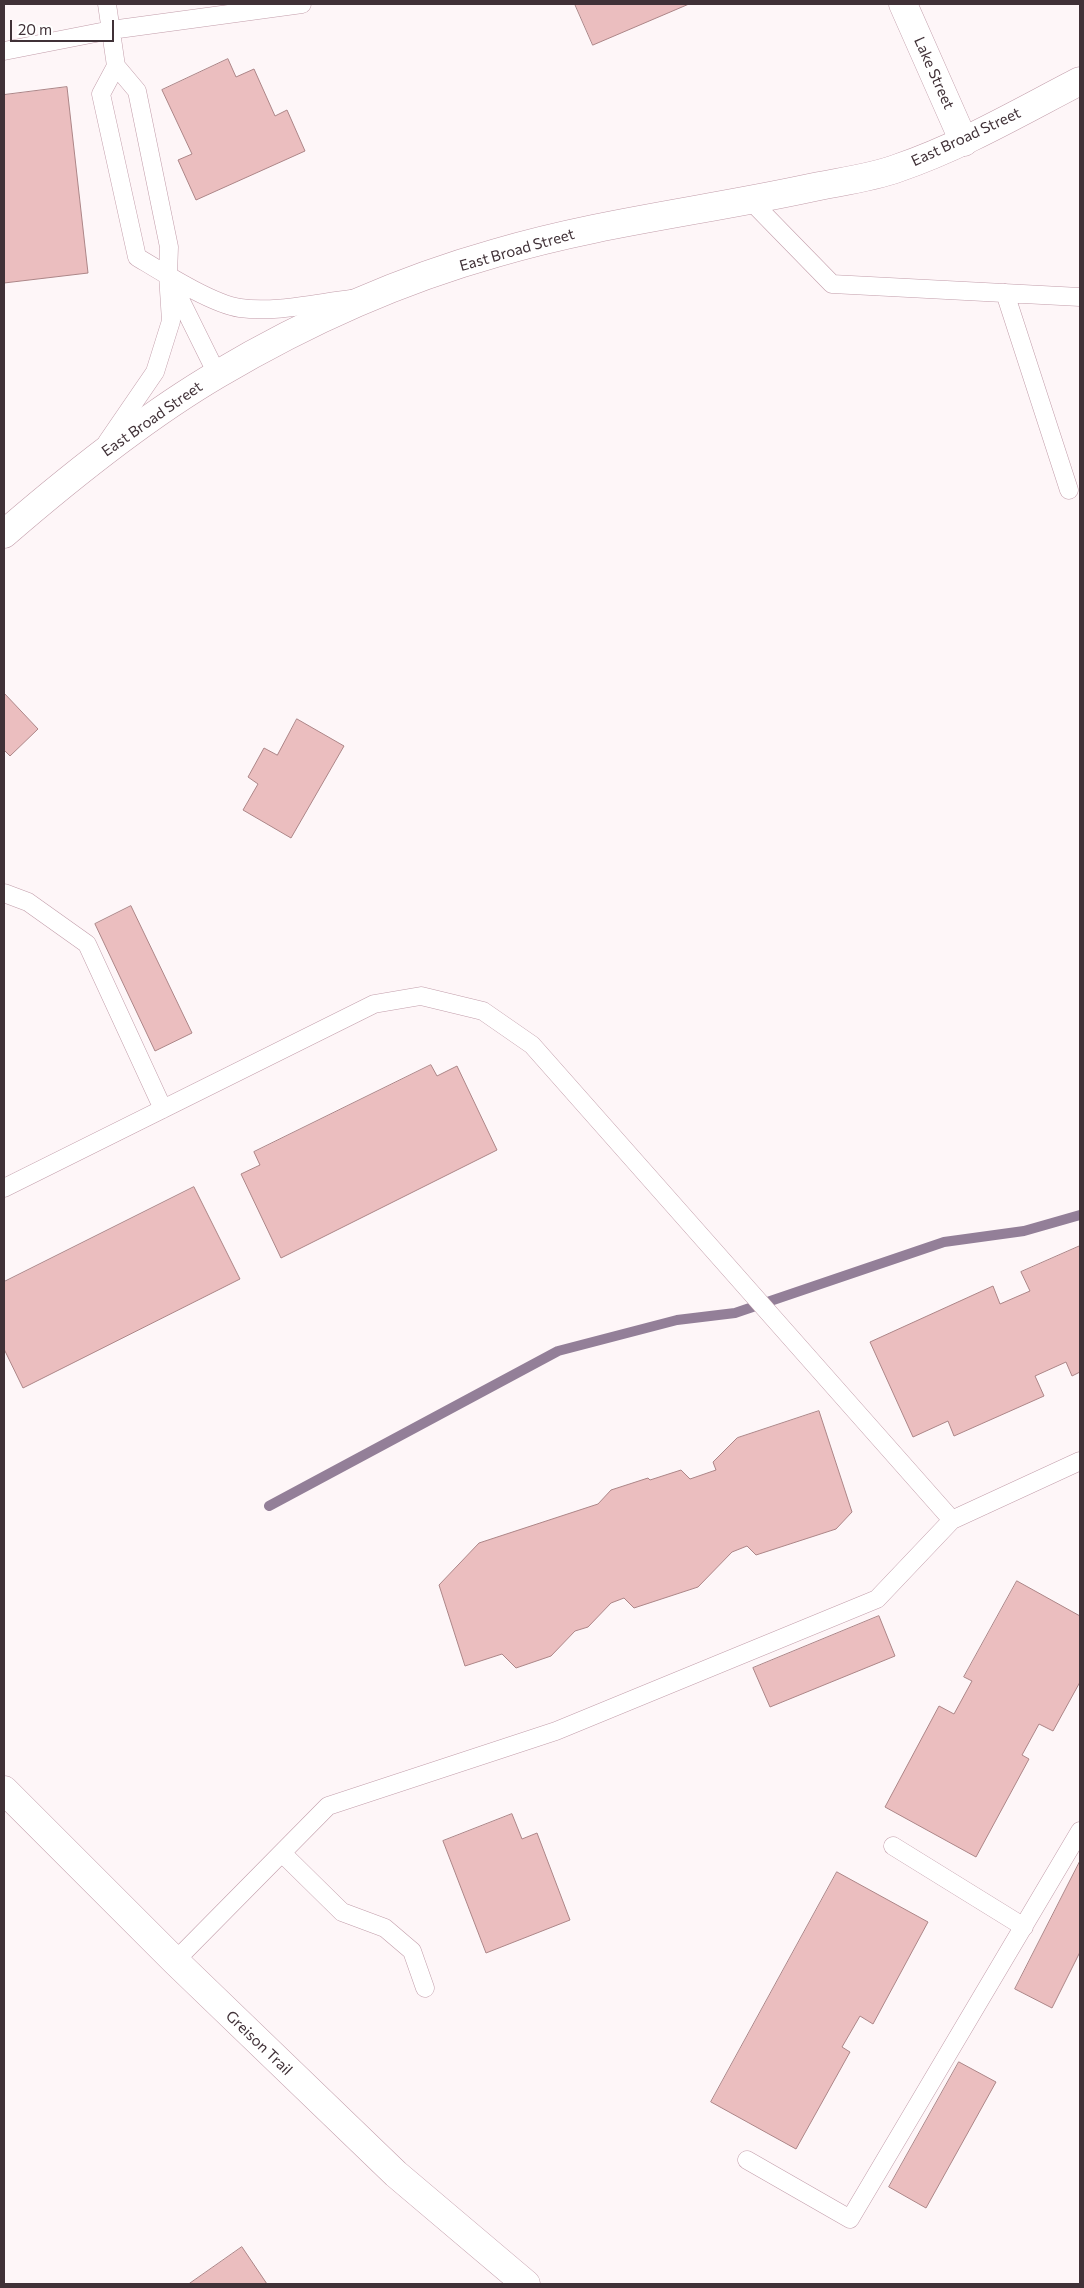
<!DOCTYPE html>
<style>
body{margin:0}
#map{position:relative;width:1084px;height:2288px;overflow:hidden;background:#fef6f8;font-family:Commissioner,sans-serif}
canvas{display:block}
.frame{position:absolute;inset:0;border:5px solid #403137;pointer-events:none}
.scale{position:absolute;left:10px;top:20px;width:104px;height:22px;box-sizing:border-box;border:2px solid #403137;border-top:0;padding-left:6px;font-size:15px;line-height:18px;white-space:nowrap;color:#403137;-webkit-text-stroke:4px #fff;paint-order:stroke}
</style>
<div id="map">
<canvas width="1084" height="2288"></canvas>
<div class="frame"></div>
<div class="scale">20 m</div>
</div>
<script>
const ctx = document.querySelector('canvas').getContext('2d');
ctx.lineJoin = 'round';
function stroke(path, color, width, dash) { ctx.strokeStyle = color; ctx.lineWidth = width; ctx.lineCap = dash ? 'butt' : 'round'; ctx.setLineDash(dash || []); ctx.stroke(path); }
function fillPath(path, color) { ctx.fillStyle = color; ctx.fill(path, 'evenodd'); }
function drawText(font, color, halo, rows, align = 'center') {
  ctx.font = font + ' Commissioner,sans-serif'; ctx.lineWidth = 4.5; ctx.setLineDash([]); ctx.textBaseline = 'middle'; ctx.strokeStyle = halo; ctx.fillStyle = color; for (const [text, x, y, turn = 0] of rows) {
    ctx.save(); ctx.translate(x, y); ctx.rotate((+turn || 0) * Math.PI / 180); ctx.textAlign = isNaN(turn) ? turn : align; if (halo) ctx.strokeText(text, 0, 0); ctx.fillText(text, 0, 0); ctx.restore();
  }
}
stroke(new Path2D(`
 M 269,1506 L 558,1351 L 677,1320 L 735,1313 L 944,1242 L 1024,1231 L 1080,1215`), '#937f98', 10);
const building = new Path2D(`
 M 575,4 L 689,4 L 593,45 Z
 M 228,59 L 236,77 L 254,69 L 275,116 L 287,110 L 305,151 L 196,200 L 178,160 L 192,154 L 162,90 Z
 M 67,87 L 88,273 L 4,283 L 4,95 Z
 M 4,693 L 38,729 L 10,756 L 4,750 Z
 M 297,719 L 344,746 L 291,838 L 243,810 L 258,784 L 248,777 L 264,748 L 277,755 Z
 M 131,906 L 192,1033 L 155,1051 L 95,924 Z
 M 431,1065 L 437,1076 L 457,1066 L 497,1150 L 281,1258 L 241,1174 L 260,1165 L 254,1152 Z
 M 194,1187 L 240,1279 L 23,1388 L 4,1349 L 4,1282 Z
 M 1080,1246 L 1080,1372 L 1072,1376 L 1066,1362 L 1035,1376 L 1044,1396 L 954,1436 L 948,1421 L 913,1437 L 870,1342 L 993,1286 L 1000,1304 L 1030,1291 L 1021,1272 Z
 M 819,1411 L 852,1512 L 836,1529 L 756,1555 L 747,1546 L 732,1552 L 698,1587 L 634,1608 L 624,1598 L 611,1603 L 588,1627 L 575,1631 L 551,1656 L 516,1668 L 502,1654 L 465,1666 L 439,1585 L 479,1543 L 598,1504 L 611,1490 L 648,1478 L 650,1480 L 681,1470 L 690,1479 L 716,1470 L 713,1462 L 737,1438 Z
 M 1017,1581 L 1080,1616 L 1080,1682 L 1053,1731 L 1039,1724 L 1022,1755 L 1029,1759 L 976,1857 L 885,1807 L 939,1706 L 954,1714 L 972,1681 L 964,1677 Z
 M 879,1616 L 895,1656 L 770,1707 L 753,1668 Z
 M 512,1814 L 522,1839 L 537,1833 L 570,1920 L 486,1953 L 443,1841 Z
 M 1080,1861 L 1080,1952 L 1052,2008 L 1015,1989 Z
 M 837,1872 L 928,1922 L 873,2024 L 860,2016 L 842,2047 L 850,2052 L 796,2149 L 711,2102 Z
 M 959,2062 L 996,2082 L 926,2208 L 889,2187 Z
 M 242,2247 L 267,2284 L 189,2284 Z`);
fillPath(building, '#ebbebf');
stroke(building, '#ac8587', 1);
const lane = new Path2D(`
 M 4,51 L 111,30 L 302,4
 M 116,66 L 101,94 L 137,257 C 162,272 212,304 240,308 C 274,313 317,303 351,299
 M 751,201 L 832,284 L 1080,297
 M 172,283 L 217,374
 M 1005,293 L 1069,490
 M 107,442 L 155,372 L 171,321 L 168,275 L 169,247 L 137,91 L 116,66 L 107,4
 M 4,893 L 28,902 L 87,944 L 163,1109
 M 4,1188 L 374,1004 L 421,996 L 483,1011 L 532,1045 L 952,1520
 M 893,1846 L 1024,1927
 M 282,1853 L 342,1912 L 385,1928 L 412,1951 L 425,1988
 M 175,1961 L 328,1806 L 556,1731 L 877,1599 L 952,1520 L 1080,1461
 M 747,2160 L 850,2219 L 1080,1831`);
const street = new Path2D(`
 M 903,4 L 964,142`);
const secondary = new Path2D(`
 M 4,534 C 70,477 143,418 218,374 C 304,323 400,280 496,253 C 597,223 702,211 805,189 C 835,182 868,179 898,168 C 962,146 1020,112 1080,81
 M 4,1790 L 175,1961 L 396,2174 L 526,2284`);
stroke(lane, '#c29daa', 19);
stroke(street, '#c29daa', 29);
stroke(secondary, '#c29daa', 29);
stroke(lane, '#fff', 18);
stroke(street, '#fff', 28);
stroke(secondary, '#fff', 28);
drawText('15px', '#403137', '#fff', [
 ["Lake Street",934,73,66],
 ["East Broad Street",966,137,-25],
 ["East Broad Street",517,250,-16],
 ["East Broad Street",152,419,-35],
 ["Greison Trail",259,2043,44]
]);
</script>
